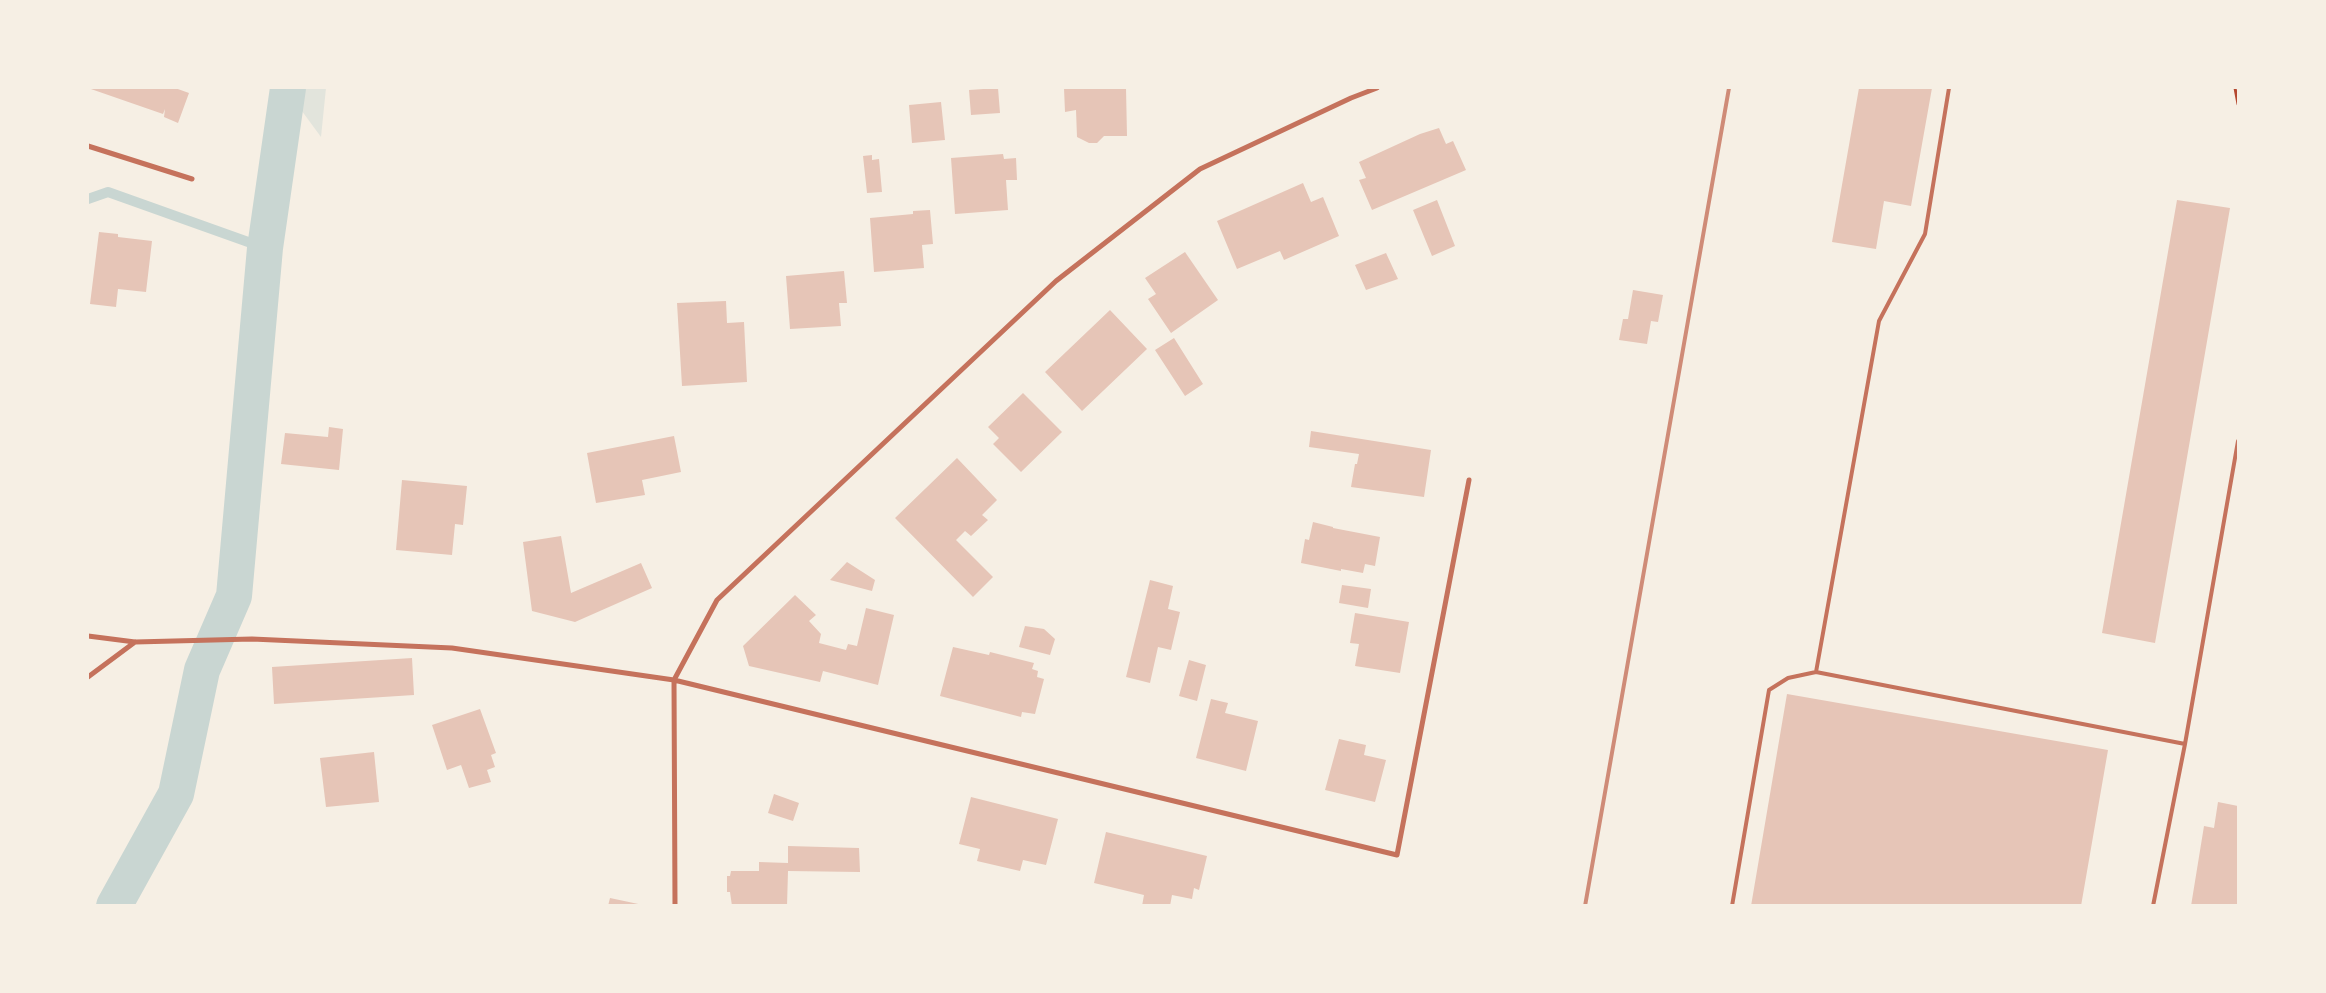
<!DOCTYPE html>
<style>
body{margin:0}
#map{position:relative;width:2326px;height:993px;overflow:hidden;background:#f6efe4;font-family:"IBM Plex Sans",sans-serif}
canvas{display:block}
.frame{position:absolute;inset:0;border:89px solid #f6efe4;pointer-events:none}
</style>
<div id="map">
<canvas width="2326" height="993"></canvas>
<div class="frame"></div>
</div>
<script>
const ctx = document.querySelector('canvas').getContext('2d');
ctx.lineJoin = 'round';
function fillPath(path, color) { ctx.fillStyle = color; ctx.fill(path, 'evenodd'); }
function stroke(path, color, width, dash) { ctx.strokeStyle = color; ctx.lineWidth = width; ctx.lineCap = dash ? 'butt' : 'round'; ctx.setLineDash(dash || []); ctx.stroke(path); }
fillPath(new Path2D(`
 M 285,88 L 326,88 L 321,137 Z`), '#e2e4dc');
stroke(new Path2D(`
 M 88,199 L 108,192 L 265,248`), '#c9d6d2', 10);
stroke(new Path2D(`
 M 114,906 L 176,794 L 202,670 L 234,596 L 265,248 L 288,88`), '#c9d6d2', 36);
fillPath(new Path2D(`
 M 88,88 L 175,88 L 189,93 L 178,123 L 164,117 L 165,109 L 163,114 Z
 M 998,88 L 1000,113 L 971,115 L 969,90 Z
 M 1064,88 L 1126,88 L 1127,136 L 1104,136 L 1097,143 L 1089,143 L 1077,137 L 1076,110 L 1065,112 Z
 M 1859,88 L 1932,88 L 1911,206 L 1884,201 L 1876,249 L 1832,242 Z
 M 941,102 L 945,140 L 912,143 L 909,105 Z
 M 1439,128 L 1446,144 L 1453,141 L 1466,170 L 1372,210 L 1359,180 L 1366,178 L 1359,162 L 1420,134 Z
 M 1003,154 L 1004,159 L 1016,158 L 1017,180 L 1006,180 L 1008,210 L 955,214 L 951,158 Z
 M 872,155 L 872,160 L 879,159 L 882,192 L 867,193 L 863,156 Z
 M 1303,183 L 1311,202 L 1323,197 L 1339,236 L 1284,260 L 1280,251 L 1237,269 L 1217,221 Z
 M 1437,200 L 1455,246 L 1432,256 L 1413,210 Z
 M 2177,200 L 2230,208 L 2155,643 L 2102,633 Z
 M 930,210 L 933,244 L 922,245 L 924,268 L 874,272 L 870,218 L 913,214 L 913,211 Z
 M 99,232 L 118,234 L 118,237 L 152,241 L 146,292 L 118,289 L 116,307 L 90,304 Z
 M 1185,252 L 1218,300 L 1171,333 L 1148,299 L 1156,294 L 1145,278 Z
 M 1386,253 L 1398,279 L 1366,290 L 1355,265 Z
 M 844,271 L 847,303 L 839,303 L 841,326 L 790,329 L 786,276 Z
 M 1633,290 L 1663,295 L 1658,322 L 1651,321 L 1647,344 L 1619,340 L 1623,319 L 1628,319 Z
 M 726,301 L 727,323 L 744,322 L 747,382 L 682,386 L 677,303 Z
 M 1110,310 L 1147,349 L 1082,411 L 1045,372 Z
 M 1174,338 L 1203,384 L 1185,396 L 1155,350 Z
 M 1023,393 L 1062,432 L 1021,472 L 993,444 L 999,438 L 988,427 Z
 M 329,427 L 343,429 L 339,470 L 281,464 L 285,433 L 328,437 Z
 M 1311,431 L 1431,450 L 1424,497 L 1351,487 L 1355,464 L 1357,464 L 1359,454 L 1309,447 Z
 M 674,436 L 681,472 L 642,480 L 645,495 L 596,503 L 587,453 Z
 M 957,458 L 997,500 L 982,515 L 988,520 L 971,536 L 965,531 L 956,540 L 993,577 L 973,597 L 895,518 Z
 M 402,480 L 467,486 L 463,525 L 455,524 L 452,555 L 396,550 Z
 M 1313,522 L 1333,527 L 1333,528 L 1380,537 L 1375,566 L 1365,564 L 1363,573 L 1341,569 L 1341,571 L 1301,563 L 1305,539 L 1309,540 Z
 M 561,536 L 571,593 L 641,563 L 652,588 L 575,622 L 532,611 L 523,542 Z
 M 847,562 L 875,580 L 872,591 L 830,580 Z
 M 1150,580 L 1173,586 L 1168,609 L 1180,612 L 1171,650 L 1158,647 L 1150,683 L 1126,677 Z
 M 1342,585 L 1371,589 L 1368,608 L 1339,603 Z
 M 795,595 L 816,615 L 809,621 L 821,634 L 819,643 L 846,650 L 848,644 L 857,646 L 866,608 L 894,615 L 878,685 L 823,671 L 820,682 L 749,666 L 743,646 Z
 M 1355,613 L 1409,622 L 1400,673 L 1355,666 L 1359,644 L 1350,643 Z
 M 1025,626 L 1044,629 L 1055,639 L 1050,655 L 1019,647 Z
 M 953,647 L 989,655 L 990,652 L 1034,663 L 1032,669 L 1038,671 L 1037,677 L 1044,679 L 1035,714 L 1022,712 L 1021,717 L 940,696 Z
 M 412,658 L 414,695 L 274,704 L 272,667 Z
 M 1189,660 L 1206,665 L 1197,701 L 1179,696 Z
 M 1787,694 L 2108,750 L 2081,906 L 1751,906 Z
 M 1211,699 L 1228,703 L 1225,713 L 1258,721 L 1246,771 L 1196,758 Z
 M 480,709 L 496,753 L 491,755 L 495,767 L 487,770 L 491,782 L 469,788 L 461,765 L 447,770 L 432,725 Z
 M 1339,739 L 1366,745 L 1364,755 L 1386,760 L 1375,802 L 1325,790 Z
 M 374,752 L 379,802 L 326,807 L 320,758 Z
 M 774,794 L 799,803 L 793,821 L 768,813 Z
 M 971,797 L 1058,819 L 1046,865 L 1023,860 L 1020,871 L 977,861 L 980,849 L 959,844 Z
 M 2218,802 L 2238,806 L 2238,906 L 2191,906 L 2204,826 L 2214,828 Z
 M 1106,832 L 1207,856 L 1199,890 L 1194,888 L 1192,899 L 1172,895 L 1170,906 L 1142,906 L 1144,895 L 1094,883 Z
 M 788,846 L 859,848 L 860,872 L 788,871 L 787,906 L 732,906 L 730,892 L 727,892 L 727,876 L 730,876 L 731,871 L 759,871 L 759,862 L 788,863 Z
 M 610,898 L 643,905 L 643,906 L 608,906 Z`), '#e6c5b7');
stroke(new Path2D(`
 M 2235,88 L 2238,104`), '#b5482f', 3);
stroke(new Path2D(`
 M 1816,672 L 1879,321 L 1925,234 L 1949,88
 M 1732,906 L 1769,690 L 1788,678 L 1816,672 L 2185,744
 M 2153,906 L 2185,744 L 2238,441`), '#c5725c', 4);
stroke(new Path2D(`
 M 88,146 L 192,179
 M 88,636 L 135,642 L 252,639 L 452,648 L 674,680 L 1397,855 L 1469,480
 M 88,677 L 135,642
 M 675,906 L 674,680 L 717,600 L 1056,281 L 1200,169 L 1351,98 L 1377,88`), '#c5725c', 5);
stroke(new Path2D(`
 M 1585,906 L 1729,88`), '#cf8b77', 4);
</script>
